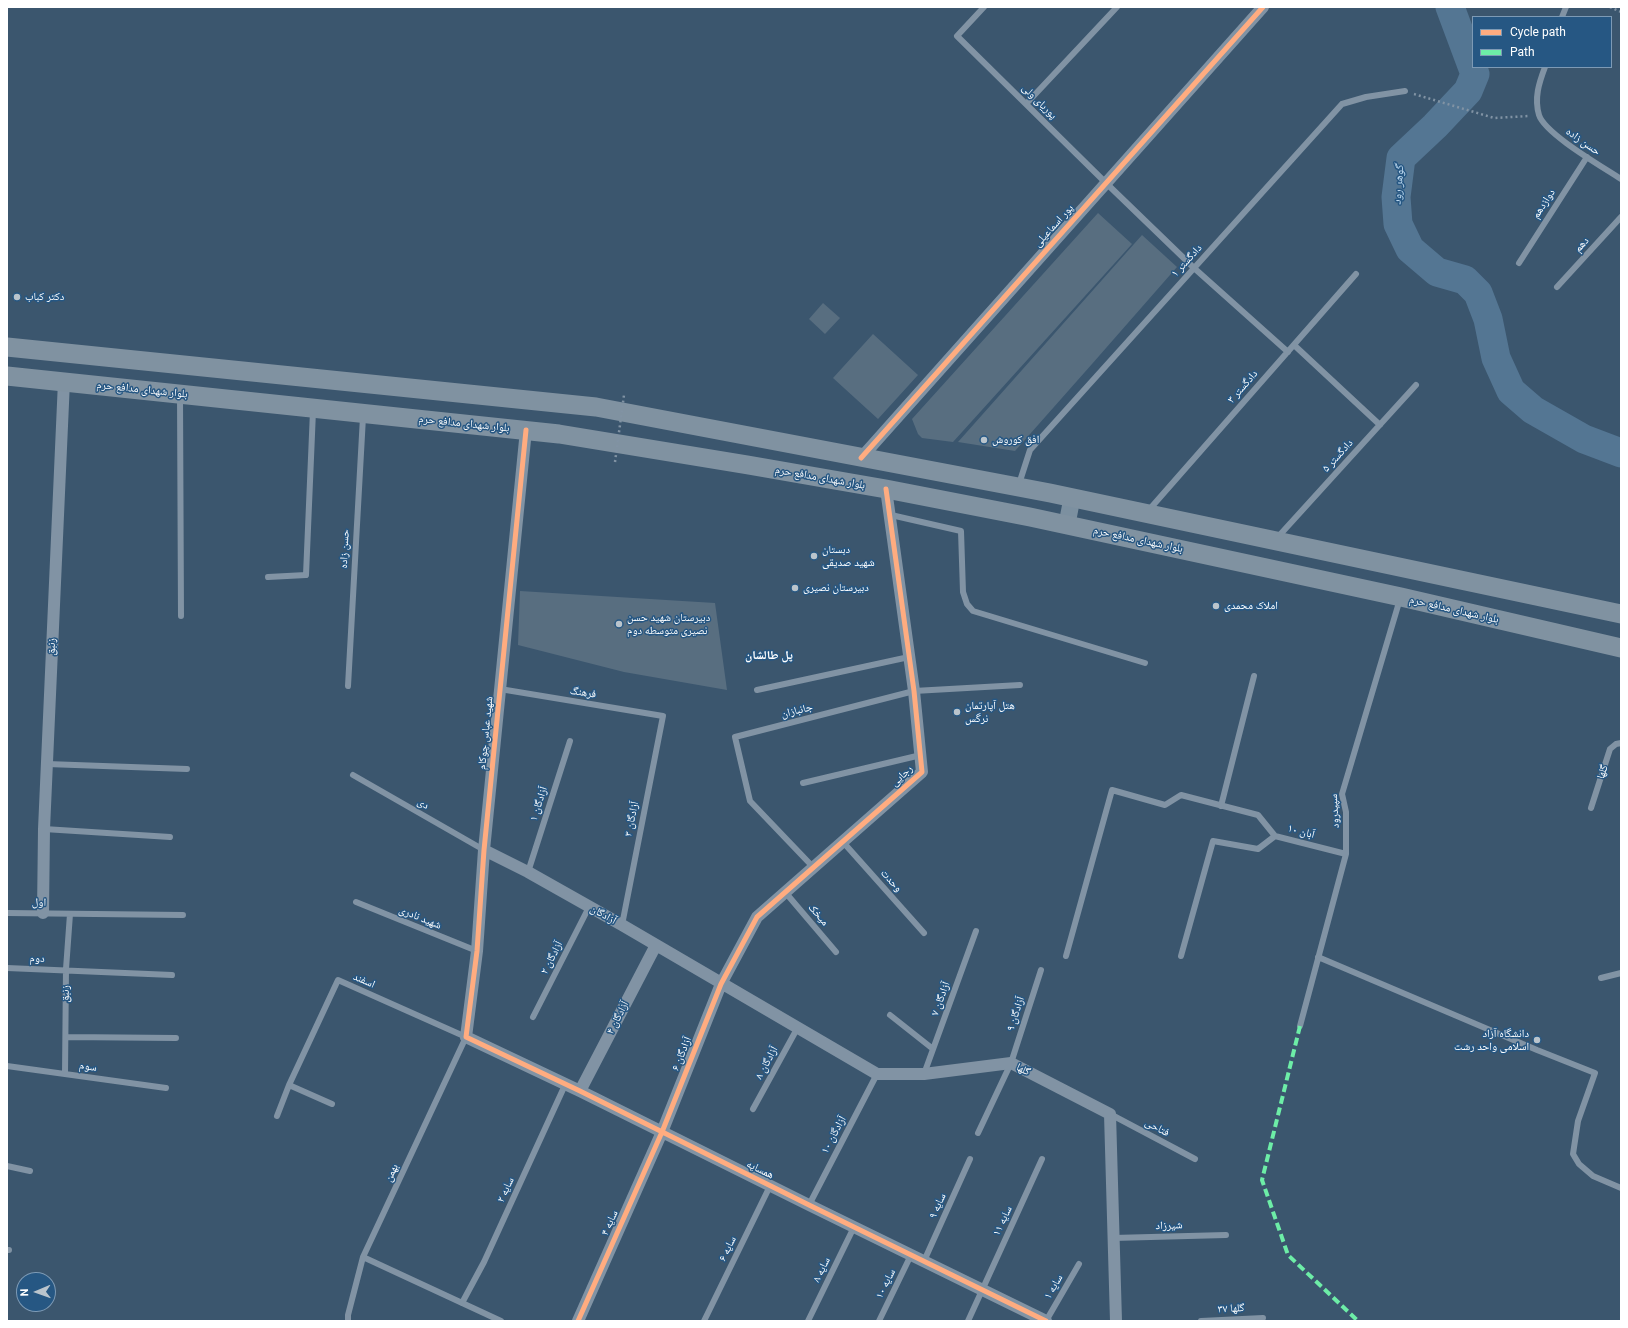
<!DOCTYPE html>
<meta charset="utf-8">
<style>
body{margin:0}
#map{position:relative;width:1628px;height:1328px;overflow:hidden;background:#3b566e;font-family:Roboto,sans-serif}
canvas{display:block}
.frame{position:absolute;inset:0;border:8px solid #fff;pointer-events:none}
.legend{position:absolute;left:1472px;top:16px;width:140px;height:52px;box-sizing:border-box;background:#265783;border:1px solid #7d9ab5;margin:0;padding:5px 7px;list-style:none;font-size:12px;color:#fff}
.legend li{display:flex;align-items:center;gap:8px;height:20px}
.legend b{width:20px;border:1px solid #7d9ab5}
.north{position:absolute;left:16px;top:1272px;width:40px;height:40px;box-sizing:border-box;background:#265783;border:1px solid #7d9ab5;border-radius:50%;rotate:268deg;font-size:11px;font-weight:700;line-height:16px;text-align:center;color:#fff}
.north::after{content:'';display:block;margin:auto;width:14px;height:18px;background:#bac4cc;clip-path:polygon(50% 0,100% 100%,50% 72%,0 100%)}
</style>
<div id="map">
<canvas width="1628" height="1328"></canvas>
<div class="frame"></div>
<ul class="legend">
<li><b style="height:5px;background:#ffac80"></b>Cycle path</li>
<li><b style="height:5px;background:#6deda7"></b>Path</li>
</ul>
<div class="north">N</div>
</div>
<script>
const ctx = document.querySelector('canvas').getContext('2d');
ctx.lineJoin = 'round';
function stroke(path, color, width, dash) { ctx.strokeStyle = color; ctx.lineWidth = width; ctx.lineCap = dash ? 'butt' : 'round'; ctx.setLineDash(dash || []); ctx.stroke(path); }
function fillPath(path, color) { ctx.fillStyle = color; ctx.fill(path, 'evenodd'); }
function drawText(font, color, halo, rows, align = 'center') {
  ctx.font = font + ' Roboto,"Noto Naskh Arabic",sans-serif'; ctx.lineWidth = 3; ctx.setLineDash([]); ctx.textBaseline = 'middle'; ctx.strokeStyle = halo; ctx.fillStyle = color; for (const [text, x, y, turn = 0] of rows) {
    ctx.save(); ctx.translate(x, y); ctx.rotate((+turn || 0) * Math.PI / 180); ctx.textAlign = isNaN(turn) ? turn : align; if (halo) ctx.strokeText(text, 0, 0); ctx.fillText(text, 0, 0); ctx.restore();
  }
}
stroke(new Path2D(`
 M 1450,7 L 1475,74 L 1468,91 L 1435,126 L 1401,158 L 1396,197 L 1398,224 L 1410,249 L 1437,272 L 1465,280 L 1478,293 L 1488,319 L 1496,358 L 1511,391 L 1533,410 L 1584,439 L 1621,453`), '#547693', 29);
fillPath(new Path2D(`
 M 1098,213 L 1132,244 L 953,442 L 922,438 L 918,434 L 912,419 Z
 M 1142,235 L 1177,267 L 1092,364 L 1015,451 L 958,442 Z
 M 823,303 L 840,318 L 825,334 L 809,319 Z
 M 873,334 L 918,375 L 878,419 L 833,378 Z
 M 520,591 L 715,603 L 727,690 L 624,672 L 518,645 Z`), '#586e80');
stroke(new Path2D(`
 M 1610,7 L 1621,12
 M 1414,94 L 1494,118 L 1529,116`), '#8193a4', 2.5, [2, 3]);
stroke(new Path2D(`
 M 984,7 L 957,36 L 1106,183 L 1194,268 L 1288,352
 M 1562,17 L 1566,7
 M 1545,67 C 1539,83 1534,98 1539,115 C 1545,134 1603,167 1621,179
 M 1026,104 L 1117,7
 M 1519,263 L 1587,157
 M 1557,287 L 1621,217
 M 1294,345 L 1380,425
 M 180,396 L 181,616
 M 1019,484 L 1030,450 L 1342,104 L 1366,97 L 1405,91
 M 1148,511 L 1356,274
 M 891,515 L 961,531 L 963,592 L 967,604 L 973,611 L 1145,663
 M 1277,538 L 1416,385
 M 268,577 L 306,575 L 313,411
 M 348,686 L 363,417
 M 500,689 L 663,716 L 622,925
 M 757,690 L 909,657
 M 47,764 L 187,769
 M 353,775 L 484,850
 M 803,783 L 921,755
 M 1221,806 L 1254,676
 M 1591,808 L 1610,749 L 1616,744 L 1621,743
 M 44,829 L 170,837
 M 1275,836 L 1346,854
 M 843,842 L 924,933
 M 814,868 L 750,801 L 735,737 L 914,691 L 1020,685
 M 528,872 L 570,741
 M 785,892 L 836,952
 M 356,902 L 477,951
 M 7,913 L 183,915
 M 1066,956 L 1112,790 L 1165,805 L 1181,795 L 1258,815 L 1275,836
 M 1181,956 L 1213,841 L 1258,849 L 1275,836
 M 1318,957 L 1537,1050 L 1595,1073 L 1578,1121 L 1573,1154 L 1579,1164 L 1593,1176 L 1621,1188
 M 7,968 L 172,975
 M 1601,978 L 1621,973
 M 890,1015 L 933,1049
 M 533,1017 L 589,907
 M 1300,1026 L 1346,854 L 1346,812 L 1342,794 L 1400,599
 M 66,1037 L 176,1038
 M 7,1066 L 166,1088
 M 65,1074 L 66,969 L 70,914
 M 924,1074 L 976,931
 M 289,1085 L 332,1104
 M 753,1109 L 798,1027
 M 1110,1114 L 1195,1159
 M 277,1116 L 289,1085 L 338,980 L 466,1037 L 363,1257 L 348,1315 L 348,1321
 M 978,1133 L 1011,1063 L 1041,970
 M 7,1166 L 30,1171
 M 809,1205 L 877,1074
 M 1113,1238 L 1226,1235
 M 7,1250 L 9,1250
 M 363,1257 L 501,1321
 M 924,1261 L 970,1159
 M 462,1303 L 484,1262 L 565,1085
 M 704,1321 L 770,1186
 M 808,1321 L 854,1227
 M 879,1321 L 911,1255
 M 968,1321 L 1042,1159
 M 1046,1321 L 1079,1264
 M 1201,1321 L 1263,1318`), '#8193a4', 6);
stroke(new Path2D(`
 M 526,430 L 484,850 L 477,951 L 466,1037 L 580,1091 L 809,1205 L 1046,1321
 M 861,458 L 1263,7
 M 484,850 L 528,872 L 622,925 L 877,1074 L 924,1074 L 1011,1063 L 1110,1114 L 1116,1321
 M 43,913 L 44,829 L 64,381
 M 580,1091 L 656,945
 M 578,1321 L 662,1132 L 721,984 L 757,917 L 922,772 L 914,691 L 886,489`), '#8193a4', 12);
stroke(new Path2D(`
 M 1067,524 L 1072,498`), '#7c90a0', 17);
stroke(new Path2D(`
 M 7,347 L 596,407 L 1050,493 L 1621,614
 M 7,376 L 559,434 L 748,465 L 886,489 L 1030,517 L 1401,597 L 1621,648`), '#8092a1', 19);
stroke(new Path2D(`
 M 615,462 L 624,395`), '#8193a4', 2.5, [2, 3]);
stroke(new Path2D(`
 M 1300,1026 L 1262,1180 L 1288,1255 L 1358,1321`), '#6deda7', 4, [8, 4]);
stroke(new Path2D(`
 M 526,430 L 484,850 L 477,951 L 466,1037 L 580,1091 L 809,1205 L 1046,1321
 M 861,458 L 1263,7
 M 578,1321 L 662,1132 L 721,984 L 757,917 L 922,772 L 914,691 L 886,489`), '#ffac80', 5);
for (const [x, y, r, color] of [
 [17,297,4,"#bac4cc"],
 [984,440,4,"#bac4cc"],
 [814,556,4,"#bac4cc"],
 [795,588,4,"#bac4cc"],
 [1216,606,4,"#bac4cc"],
 [619,624,4,"#bac4cc"],
 [957,712,4,"#bac4cc"],
 [1537,1040,4,"#bac4cc"]
]) { const dot = new Path2D(); dot.arc(x, y, r, 0, 2 * Math.PI); ctx.fillStyle = color; ctx.fill(dot); stroke(dot, '#265783', 1.5); }
drawText('11px', '#fff', '#265783', [
 ["پوریای ولی",1039,102,45],
 ["حسن زاده",1583,142,35],
 ["دوازدهم",1544,204,-57],
 ["پور اسماعیلی",1054,226,-48],
 ["دهم",1582,245,-48],
 ["دادگستر ۱",1187,261,-48],
 ["دادگستر ۳",1243,387,-49],
 ["بلوار شهدای مدافع حرم",142,390,6],
 ["بلوار شهدای مدافع حرم",464,424,6],
 ["دادگستر ۵",1338,456,-48],
 ["بلوار شهدای مدافع حرم",820,478,10],
 ["بلوار شهدای مدافع حرم",1138,540,12],
 ["حسن زاده",345,549,-87],
 ["بلوار شهدای مدافع حرم",1454,610,13],
 ["زنبق",52,647,-88],
 ["فرهنگ",583,693,9],
 ["جانبازان",797,711,-14],
 ["شهید عباس چوکام",486,733,-84],
 ["گلها",1603,772,-72],
 ["رجایی",902,776,-43],
 ["دی",423,804,30],
 ["آزادگان ۱",539,804,-72],
 ["سپیدرود",1335,811,-93],
 ["آزادگان ۳",632,819,-79],
 ["آبان ۱۰",1301,832,15],
 ["وحدت",891,881,48],
 ["اول",39,903,1],
 ["آزادگان",603,915,30],
 ["میخک",818,915,49],
 ["شهید نادری",420,918,22],
 ["آزادگان ۲",552,958,-63],
 ["دوم",37,959,2],
 ["اسفند",364,981,24],
 ["زنبق",66,994,-89],
 ["آزادگان ۷",941,999,-70],
 ["آزادگان ۹",1016,1014,-72],
 ["آزادگان ۴",618,1018,-63],
 ["آزادگان ۶",682,1054,-68],
 ["آزادگان ۸",767,1063,-62],
 ["سوم",88,1067,8],
 ["گلها",1023,1070,27],
 ["فتاحی",1157,1128,28],
 ["آزادگان ۱۰",834,1135,-62],
 ["همسایه",760,1170,26],
 ["بهمن",392,1173,-65],
 ["سایه ۲",506,1190,-65],
 ["سایه ۹",938,1206,-66],
 ["سایه ۱۱",1003,1221,-65],
 ["سایه ۴",610,1223,-66],
 ["شیرزاد",1169,1226,-2],
 ["سایه ۶",728,1249,-64],
 ["سایه ۸",822,1270,-64],
 ["سایه ۱۰",886,1284,-64],
 ["سایه ۱",1054,1287,-60],
 ["گلها ۳۷",1231,1309,-3]
]);
drawText('11px', '#fff', '#265783', [
 ["دکتر کباب",25,297],
 ["افق کوروش",992,440],
 ["دبستان",822,550],
 ["شهید صدیقی",822,563],
 ["دبیرستان نصیری",803,588],
 ["املاک محمدی",1224,606],
 ["دبیرستان شهید حسن",627,618],
 ["نصیری متوسطه دوم",627,631],
 ["هتل آپارتمان",965,706],
 ["نرگس",965,719],
 ["دانشگاه آزاد",1529,1034,"right"],
 ["اسلامی واحد رشت",1529,1047,"right"]
], 'left');
drawText('italic 12px', '#bbd7ee', '#265783', [
 ["گوهر رود",1399,185,-86]
]);
drawText('bold 12px', '#fff', '#265783', [
 ["پل طالشان",769,656]
]);
</script>
